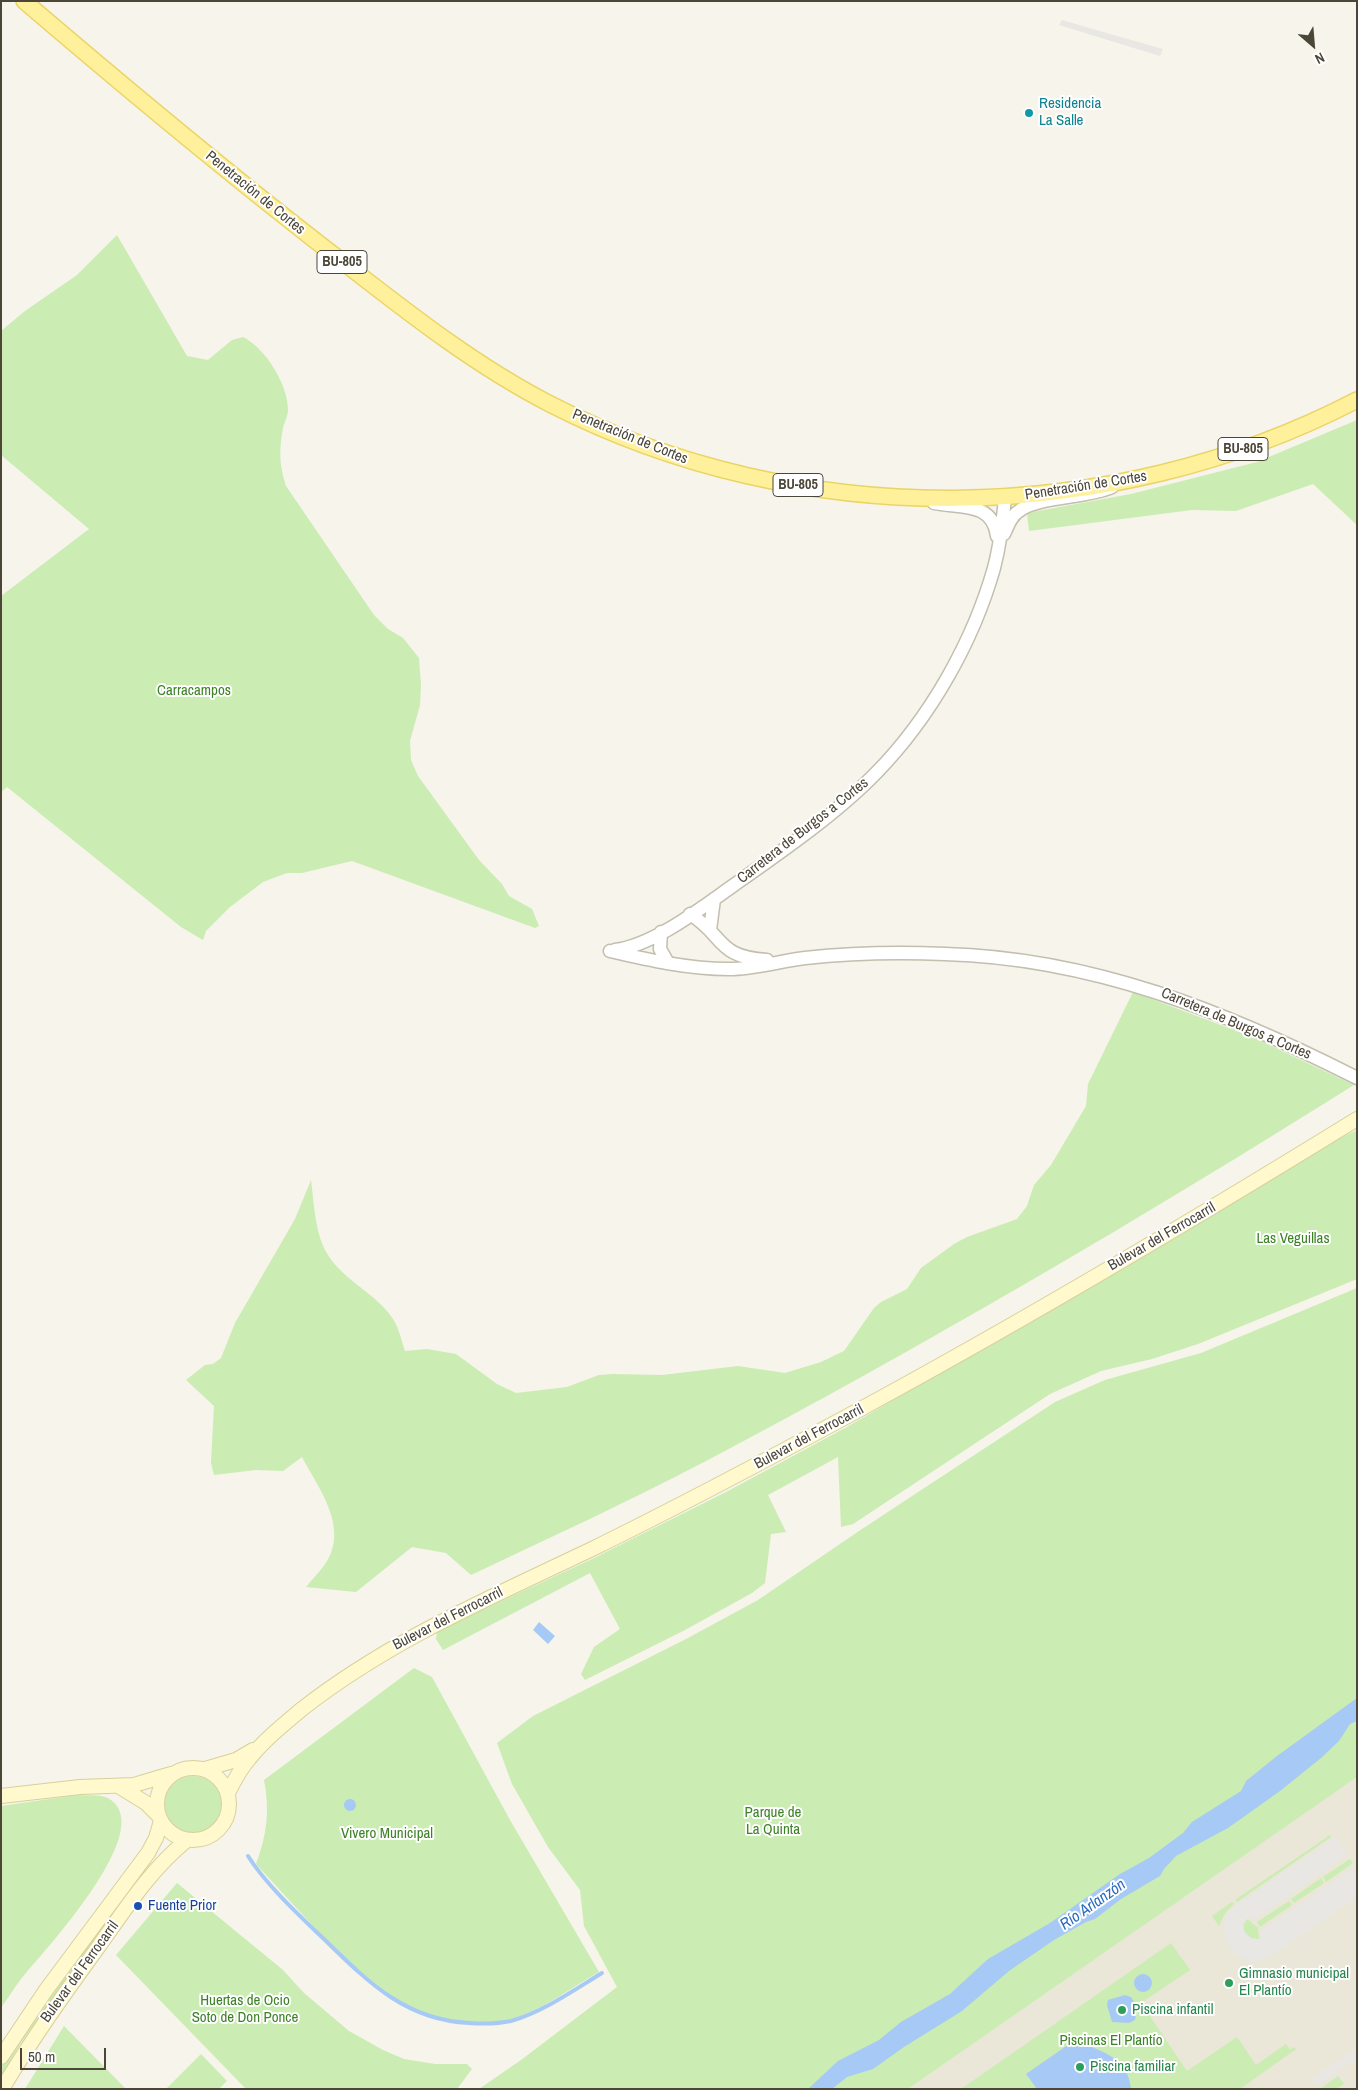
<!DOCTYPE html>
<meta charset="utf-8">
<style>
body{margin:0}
#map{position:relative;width:1358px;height:2090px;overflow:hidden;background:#f6f4eb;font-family:"Archivo Narrow",sans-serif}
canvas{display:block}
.frame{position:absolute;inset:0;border:2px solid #4b4638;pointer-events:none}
.north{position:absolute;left:1288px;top:20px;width:50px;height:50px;-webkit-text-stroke:4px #fff;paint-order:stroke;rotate:153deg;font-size:14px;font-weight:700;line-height:20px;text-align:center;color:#4b4638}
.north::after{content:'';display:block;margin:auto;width:18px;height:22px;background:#4b4638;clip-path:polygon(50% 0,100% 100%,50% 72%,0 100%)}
.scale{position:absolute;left:20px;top:2048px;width:86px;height:22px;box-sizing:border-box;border:2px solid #4b4638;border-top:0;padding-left:6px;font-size:15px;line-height:18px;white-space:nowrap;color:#4b4638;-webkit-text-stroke:4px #fff;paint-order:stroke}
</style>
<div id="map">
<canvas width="1358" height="2090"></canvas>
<div class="frame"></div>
<div class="north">N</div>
<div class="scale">50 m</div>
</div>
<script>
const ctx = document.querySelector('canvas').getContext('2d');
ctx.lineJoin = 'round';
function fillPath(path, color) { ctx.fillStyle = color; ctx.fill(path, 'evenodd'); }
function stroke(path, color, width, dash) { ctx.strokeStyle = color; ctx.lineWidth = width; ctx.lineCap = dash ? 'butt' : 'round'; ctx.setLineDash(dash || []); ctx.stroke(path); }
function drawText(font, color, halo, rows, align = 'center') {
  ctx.font = font + ' "Archivo Narrow",sans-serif'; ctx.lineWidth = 4; ctx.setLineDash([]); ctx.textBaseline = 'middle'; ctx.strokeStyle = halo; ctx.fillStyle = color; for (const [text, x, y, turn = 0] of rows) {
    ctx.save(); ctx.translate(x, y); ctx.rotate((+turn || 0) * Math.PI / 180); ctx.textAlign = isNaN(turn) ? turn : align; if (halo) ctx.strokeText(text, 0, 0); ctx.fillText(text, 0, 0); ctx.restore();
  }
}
fillPath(new Path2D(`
 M 1357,1777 L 1357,2089 L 908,2089 L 1336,1791 Z`), '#eae7d9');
fillPath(new Path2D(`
 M 117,235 L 187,356 L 208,360 L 232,340 L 243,337 C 265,348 288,384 288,410 C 288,416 284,423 283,428 C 279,449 279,465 286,486 L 374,615 L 388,629 L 403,638 L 419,658 L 421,685 L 420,705 L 410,741 L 411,760 L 418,776 L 479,860 L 502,884 L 509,896 L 532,909 L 539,926 L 535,928 L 352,861 L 302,873 L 287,873 L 263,882 L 230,907 L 206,931 L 203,940 L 181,927 L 7,787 L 1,792 L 1,596 L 89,529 L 1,455 L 1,331 L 25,311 L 77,275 Z
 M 1357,420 L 1357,525 L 1313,484 L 1236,511 L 1192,510 L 1029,531 L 1027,513 L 1131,494 L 1257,462 Z
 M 1133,992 L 1250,1036 L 1354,1085 C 1142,1218 926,1345 704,1462 C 628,1502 549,1538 471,1575 L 446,1553 L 412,1547 L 356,1592 L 306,1587 C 314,1577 326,1566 331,1553 C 344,1520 316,1484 302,1457 L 283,1471 L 256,1470 L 214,1475 L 211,1463 L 214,1406 L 186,1380 L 205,1365 L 213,1364 L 221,1358 L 235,1323 L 295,1219 L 311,1180 C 314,1203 315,1235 328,1255 C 344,1281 376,1293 393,1319 C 399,1328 402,1342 405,1351 L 427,1349 L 456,1354 L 497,1384 L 516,1393 L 567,1387 L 599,1375 L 613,1374 L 662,1375 L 738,1366 L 785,1373 L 821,1362 L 844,1351 L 874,1308 L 881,1302 L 907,1289 L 921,1268 L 954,1244 L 967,1237 L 1017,1219 L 1027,1206 L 1034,1185 L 1051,1165 L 1086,1106 L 1088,1084 Z
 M 1357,1130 L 1357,1279 L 1198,1344 L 1152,1359 L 1101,1371 L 1050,1394 L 853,1524 L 841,1527 L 838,1457 L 768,1495 L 786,1532 L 771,1534 L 765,1583 L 752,1593 L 685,1630 L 585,1680 L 581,1674 L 594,1647 L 620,1629 L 590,1573 L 443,1650 L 436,1639 L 437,1633 L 441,1629 L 592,1559 L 728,1491 L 845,1428 L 1187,1231 L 1336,1140 Z
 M 1357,1288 L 1357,1777 L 908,2089 L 479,2089 L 521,2060 L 617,1987 L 584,1926 L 580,1890 L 548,1847 L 512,1784 L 497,1743 L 533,1716 L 688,1638 L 758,1600 L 859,1531 L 1055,1402 L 1105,1380 L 1201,1353 Z
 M 414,1668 L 432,1677 L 510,1820 L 599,1972 C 567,1990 531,2019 493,2023 C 478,2025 455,2024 440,2020 C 375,2002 302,1913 256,1864 C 267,1835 270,1810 264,1780 Z
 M164 1805a29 29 0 1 1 58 0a29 29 0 1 1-58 0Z
 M 77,1795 C 87,1796 102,1793 111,1800 C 156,1832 43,1952 21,1979 C 14,1988 8,1998 1,2008 L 1,1806 Z
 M 1330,1835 L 1331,1837 L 1237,1902 L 1235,1900 Z
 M 1350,1859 L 1353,1863 L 1326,1882 L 1323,1877 Z
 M 144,1869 L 146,1871 L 20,2044 L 1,2077 L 1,2068 L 18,2041 Z
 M 1321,1878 L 1324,1883 L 1294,1903 L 1291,1899 Z
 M 177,1883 L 283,1970 L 304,1993 L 349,2031 L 383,2050 L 404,2059 L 435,2064 L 467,2064 L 472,2069 L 457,2089 L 246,2089 L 116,1955 Z
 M 1289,1901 L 1292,1905 L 1260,1927 L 1257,1922 Z
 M 1232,1902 L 1234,1904 L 1225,1913 L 1219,1926 L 1212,1916 Z
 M 1247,1919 L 1258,1928 L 1259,1939 L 1253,1939 L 1245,1934 L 1243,1925 Z
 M 1171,1943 L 1190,1970 L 1141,2003 L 1187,2071 L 1237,2037 L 1256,2065 L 1286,2044 L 1290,2050 L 1294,2047 L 1296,2049 L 1240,2089 L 961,2089 Z
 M 64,2026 L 126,2089 L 25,2089 Z
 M 201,2054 L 227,2081 L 219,2089 L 166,2089 Z
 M 1338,2076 L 1344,2084 L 1336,2089 L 1320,2089 Z`), '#cbecb3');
fillPath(new Path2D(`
 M 1062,20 L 1110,34 L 1163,49 L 1160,56 L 1059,25 Z
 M 1335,1837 L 1347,1855 L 1255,1919 L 1252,1916 L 1247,1919 L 1243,1925 L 1244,1931 L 1250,1938 L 1259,1939 L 1262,1937 L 1262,1930 L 1355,1867 L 1357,1897 L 1265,1960 L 1251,1962 L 1233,1952 L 1226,1940 L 1224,1928 L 1227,1915 L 1234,1907 Z
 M 1357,2048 L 1357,2058 L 1319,2084 L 1310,2080 Z`), '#e8e7e3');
fillPath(new Path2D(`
 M 539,1622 L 555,1636 L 548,1644 L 533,1630 Z
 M 1357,1698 L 1357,1721 L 1350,1724 L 1339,1741 L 1321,1758 L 1280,1791 L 1228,1828 L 1176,1856 L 1164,1869 L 1160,1876 L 1121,1899 L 1095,1919 L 1086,1922 L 1054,1940 L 1009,1971 L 962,2011 L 904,2047 L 873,2069 L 847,2077 L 832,2089 L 808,2089 L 838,2061 L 879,2040 L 901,2022 L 950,1994 L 988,1959 L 1050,1923 L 1120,1874 L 1149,1858 L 1183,1833 L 1192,1822 L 1241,1791 L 1246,1781 L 1277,1756 Z
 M344 1805a6 6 0 1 1 12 0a6 6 0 1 1-12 0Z
 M1134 1983a9 9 0 1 1 18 0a9 9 0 1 1-18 0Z
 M 1125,1995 L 1131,1997 L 1134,2002 L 1132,2007 L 1136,2014 L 1135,2020 L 1129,2023 L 1112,2022 L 1107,2005 L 1108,2000 Z
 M 1075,2040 C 1101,2052 1128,2056 1131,2089 L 1037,2089 L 1026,2074 Z`), '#a6caf5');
stroke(new Path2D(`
 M 248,1856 C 266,1885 303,1919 328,1943 C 370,1984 407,2020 469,2023 C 484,2024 497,2024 511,2021 C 543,2012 574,1990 602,1973`), '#a6caf5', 4);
const tertiary = new Path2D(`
 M 934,503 C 961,508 993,502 997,536
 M 1004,534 C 1008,525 1011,516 1019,511 C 1035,497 1088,498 1112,487
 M 690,914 C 725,936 716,957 767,960
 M 710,930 L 714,899
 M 661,932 L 660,949 L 668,963
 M 615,950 C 654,945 701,908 734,885 C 781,852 836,814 876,773 C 930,718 973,642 994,568 C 1000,545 1003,521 1005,497
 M 610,951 C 649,960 688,969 729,969 C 755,969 780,961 805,958 C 851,953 899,952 945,954 C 1092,958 1227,1012 1357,1078`);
const secondary = new Path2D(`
 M157 1804a36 36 0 1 1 72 0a36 36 0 1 1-72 0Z
 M 205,1769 L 236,1760 L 253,1750
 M 120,1787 L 146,1803 L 158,1815
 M 228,1793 C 234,1781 240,1769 249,1759 C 264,1740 284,1724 302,1709 C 390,1640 492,1597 592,1549 C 682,1505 770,1458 857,1411 C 1027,1319 1193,1220 1357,1119
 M 1,1796 L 80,1787 L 134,1785 L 171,1774
 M 1,2057 L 46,1990 L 148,1853 L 156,1838 L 161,1821
 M 2,2089 C 32,2039 65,1993 99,1946 C 126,1908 151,1869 187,1840`);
const primary = new Path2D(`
 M 24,1 C 127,89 231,176 339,259 C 406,311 474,365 550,404 C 799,532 1109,529 1357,400`);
stroke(tertiary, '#c3bead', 15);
stroke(secondary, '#d8d09a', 16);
stroke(primary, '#ead465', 18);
stroke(tertiary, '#fff', 12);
stroke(secondary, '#fff9cd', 14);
stroke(primary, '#fff09c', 15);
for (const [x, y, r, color] of [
 [1029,113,5,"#0f9aa8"],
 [138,1906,5,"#1a4fb4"],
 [1229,1983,5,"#2e9e5b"],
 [1122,2010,5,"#2e9e5b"],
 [1080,2067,5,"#2e9e5b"]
]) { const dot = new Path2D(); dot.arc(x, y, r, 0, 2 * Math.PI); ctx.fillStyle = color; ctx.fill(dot); stroke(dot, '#fff', 2); }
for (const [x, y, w] of [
 [342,262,50],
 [1243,449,50],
 [798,485,50]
]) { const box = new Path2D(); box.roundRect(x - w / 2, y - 11.5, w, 23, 4); ctx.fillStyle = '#fff'; ctx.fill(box); stroke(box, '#4b4638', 1); }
drawText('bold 14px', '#4b4638', null, [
 ["BU-805",342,262],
 ["BU-805",1243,449],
 ["BU-805",798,485]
]);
drawText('15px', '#0d838f', '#fff', [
 ["Residencia",1039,104],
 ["La Salle",1039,121]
], 'left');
drawText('15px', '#4b4638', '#fff', [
 ["Penetración de Cortes",255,193,39],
 ["Penetración de Cortes",630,437,22],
 ["Penetración de Cortes",1086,486,-9],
 ["Carretera de Burgos a Cortes",803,831,-38],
 ["Carretera de Burgos a Cortes",1236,1024,23],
 ["Bulevar del Ferrocarril",1162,1237,-30],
 ["Bulevar del Ferrocarril",809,1437,-28],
 ["Bulevar del Ferrocarril",448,1619,-27],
 ["Bulevar del Ferrocarril",80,1972,-54]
]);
drawText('15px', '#3d8227', '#fff', [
 ["Carracampos",194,691],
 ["Las Veguillas",1293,1239],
 ["Parque de",773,1813],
 ["La Quinta",773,1830],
 ["Vivero Municipal",387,1834],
 ["Huertas de Ocio",245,2001],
 ["Soto de Don Ponce",245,2018],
 ["Piscinas El Plantío",1111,2041]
]);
drawText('15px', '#164399', '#fff', [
 ["Fuente Prior",148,1906]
], 'left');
drawText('15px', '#27864d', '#fff', [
 ["Gimnasio municipal",1239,1974],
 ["El Plantío",1239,1991],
 ["Piscina infantil",1132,2010],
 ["Piscina familiar",1090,2067]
], 'left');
drawText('italic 16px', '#2a6cbf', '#fff', [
 ["Río Arlanzón",1093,1905,-35]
]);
</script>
